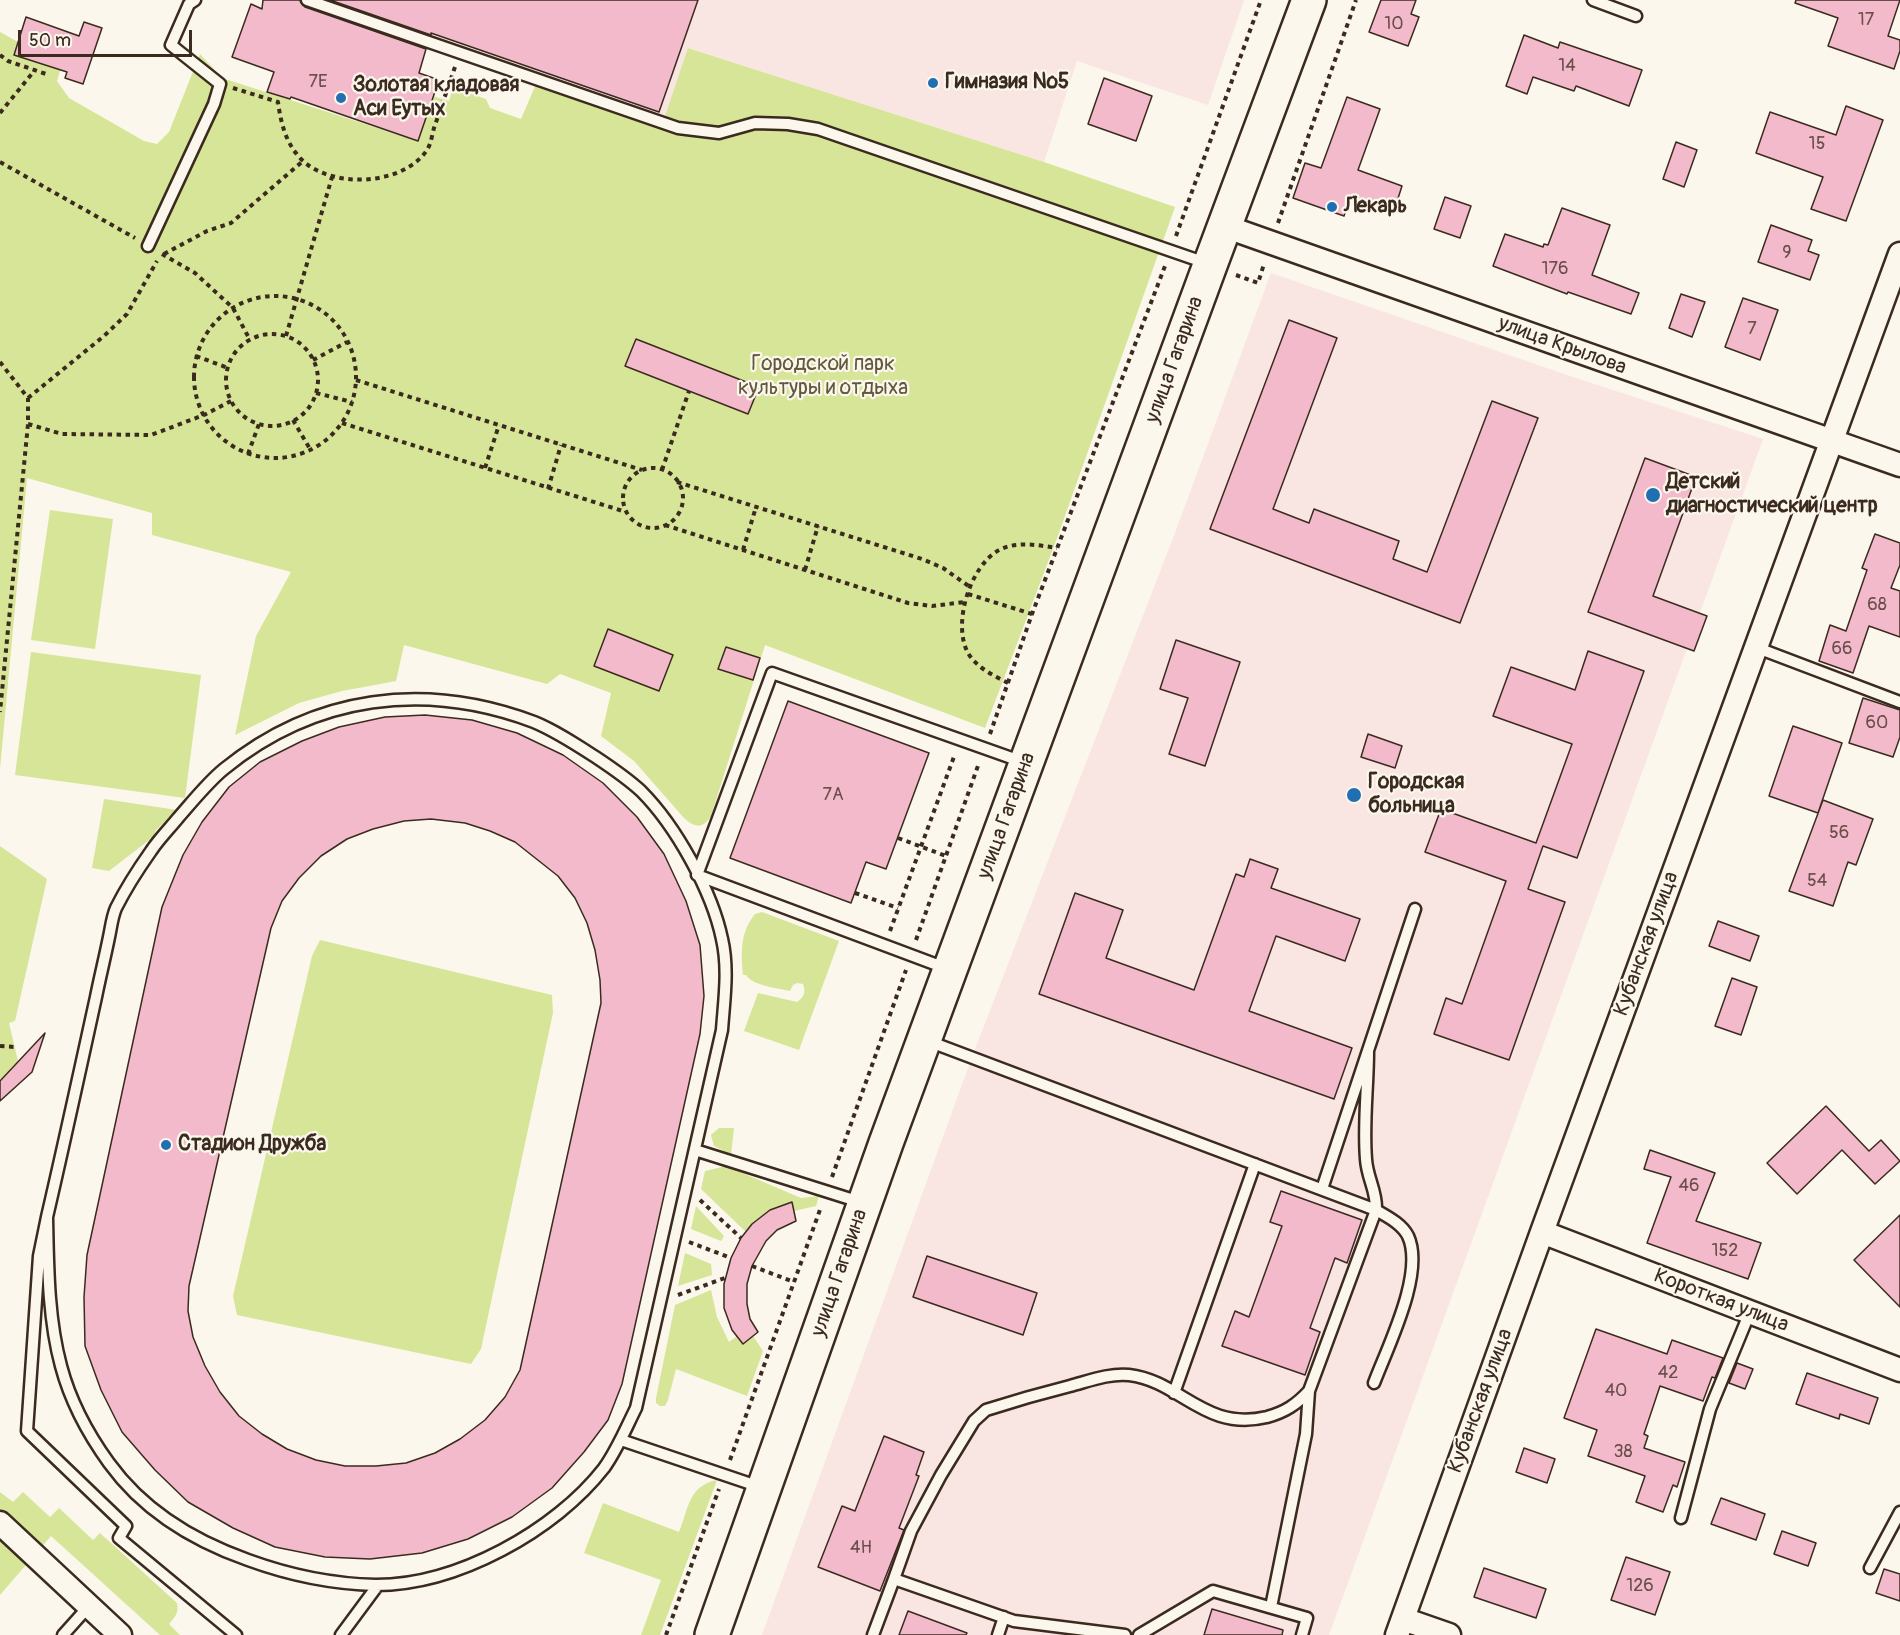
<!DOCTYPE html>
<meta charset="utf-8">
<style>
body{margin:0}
#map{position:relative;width:1900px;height:1635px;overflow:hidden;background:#fbf7ec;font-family:Pangolin,sans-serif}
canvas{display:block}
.scale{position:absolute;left:18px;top:30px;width:174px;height:27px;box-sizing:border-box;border:3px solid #3b2a1e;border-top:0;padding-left:8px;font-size:18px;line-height:21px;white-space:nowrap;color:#3b2a1e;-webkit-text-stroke:4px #fbf7ec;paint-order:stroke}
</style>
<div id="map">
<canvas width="1900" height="1635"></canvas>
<div class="scale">50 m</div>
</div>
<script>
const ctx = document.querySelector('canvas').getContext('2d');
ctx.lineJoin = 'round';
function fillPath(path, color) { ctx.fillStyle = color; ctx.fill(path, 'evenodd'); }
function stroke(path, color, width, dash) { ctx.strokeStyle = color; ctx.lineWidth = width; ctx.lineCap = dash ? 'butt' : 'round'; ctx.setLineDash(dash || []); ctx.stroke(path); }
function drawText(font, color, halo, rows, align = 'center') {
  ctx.font = font + ' Pangolin,sans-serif'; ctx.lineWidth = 4.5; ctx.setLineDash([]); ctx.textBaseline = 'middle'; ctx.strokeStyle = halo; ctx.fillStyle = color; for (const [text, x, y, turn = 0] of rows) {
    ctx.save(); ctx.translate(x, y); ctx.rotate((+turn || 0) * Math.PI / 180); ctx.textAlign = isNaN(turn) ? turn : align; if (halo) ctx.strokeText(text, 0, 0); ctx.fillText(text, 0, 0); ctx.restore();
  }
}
fillPath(new Path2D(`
 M 293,0 L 1244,0 L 1208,105 L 1077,61 L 1044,162 L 689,48 L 661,128 Z
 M 1271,273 L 1567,375 L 1763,439 L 1329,1635 L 762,1635 L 972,1057 L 1175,533 Z`), '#f9e5e2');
fillPath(new Path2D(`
 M 0,32 L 18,42 L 14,55 L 64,57 L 57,81 L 69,98 L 144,141 L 157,144 L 169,132 L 200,54 L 222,78 L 418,141 L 433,96 L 449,101 L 453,87 L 486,99 L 490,108 L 521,119 L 536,84 L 661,128 L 688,48 L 1044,162 L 1175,207 L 1056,541 L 985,728 L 765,645 L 711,816 C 703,829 695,828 684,818 L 634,761 L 601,736 L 611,693 L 560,674 L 547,684 L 404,645 L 396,681 L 342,691 L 299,703 L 235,735 L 256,636 L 291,572 L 152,535 L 152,513 L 27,478 L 0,769 Z
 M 50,510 L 113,519 L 95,649 L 31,640 Z
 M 31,652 L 201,675 L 185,798 L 15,775 Z
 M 104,799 L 177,810 L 156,830 L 153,837 L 109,871 L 92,868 Z
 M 0,846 L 47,879 L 15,1021 L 9,1023 L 18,1061 L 0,1081 Z
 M 762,912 L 839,941 L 799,1050 L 744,1031 L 758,993 L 797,1002 C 804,997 806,992 803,984 L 797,983 L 793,985 L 790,991 C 777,988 753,986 746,975 L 743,975 C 741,953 740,932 755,914 Z
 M 320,940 L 552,995 L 553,1013 L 481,1349 L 471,1364 L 237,1315 L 233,1296 L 312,956 Z
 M 719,1128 L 734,1128 L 731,1155 L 714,1146 L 711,1135 Z
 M 726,1166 L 801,1198 L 819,1196 L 816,1206 L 794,1211 L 792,1202 C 773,1209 759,1216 746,1232 L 701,1189 L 705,1171 Z
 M 696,1206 L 724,1236 L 721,1241 L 691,1229 Z
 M 685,1253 L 711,1264 L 712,1275 L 678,1286 Z
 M 711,1290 L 717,1317 L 729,1342 L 737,1336 L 743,1344 L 753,1336 L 763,1351 L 747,1396 L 676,1369 L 668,1400 L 665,1406 L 660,1406 L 656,1403 L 656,1398 L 675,1305 Z
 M 717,1480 L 660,1635 L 641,1635 L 661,1580 L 584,1553 L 603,1503 L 679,1532 C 689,1508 688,1486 717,1480 Z
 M 0,1492 L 13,1502 L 23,1492 L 50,1517 L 59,1508 L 93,1540 L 100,1533 L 177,1603 C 179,1613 175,1617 169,1624 L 180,1635 L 160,1635 L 51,1536 L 0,1595 Z`), '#d7e598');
const building = new Path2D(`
 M 263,0 L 300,0 L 305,7 L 426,49 L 419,73 L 439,80 L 418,141 L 291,97 L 290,99 L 267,92 L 274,72 L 232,57 L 251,4 L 262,9 Z
 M 330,0 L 698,0 L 659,112 L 431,33 L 431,35 Z
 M 1381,0 L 1416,0 L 1411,14 L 1419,17 L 1408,46 L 1369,32 Z
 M 1796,0 L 1900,0 L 1888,36 L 1900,40 L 1900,51 L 1894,69 L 1828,46 L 1838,18 L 1795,3 Z
 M 26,17 L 79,36 L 84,22 L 102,28 L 83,84 L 65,78 L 67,72 L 14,55 Z
 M 1524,35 L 1558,48 L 1560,42 L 1642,70 L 1629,106 L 1576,86 L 1574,91 L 1533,77 L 1527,94 L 1506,86 Z
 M 1104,78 L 1152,96 L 1136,141 L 1088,124 Z
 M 1347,97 L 1380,109 L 1358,170 L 1402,186 L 1393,214 L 1350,199 L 1344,216 L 1293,198 L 1305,163 L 1321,168 Z
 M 1846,106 L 1883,120 L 1846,221 L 1811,209 L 1823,177 L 1756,153 L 1770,112 L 1836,135 Z
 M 1676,142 L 1697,150 L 1684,187 L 1663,179 Z
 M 1445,197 L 1471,206 L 1460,238 L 1434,229 Z
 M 1562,208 L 1610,225 L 1592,275 L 1639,293 L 1631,314 L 1568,292 L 1567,294 L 1493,266 L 1505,234 L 1543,247 L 1544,244 L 1548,245 Z
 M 1771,225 L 1812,240 L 1808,251 L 1819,255 L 1810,280 L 1758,262 Z
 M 1681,294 L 1705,302 L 1692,337 L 1669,328 Z
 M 1743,298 L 1778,310 L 1760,360 L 1725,347 Z
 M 1289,320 L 1337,338 L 1273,509 L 1309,523 L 1314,509 L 1399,541 L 1393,559 L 1427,572 L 1492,401 L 1538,418 L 1460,623 L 1210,529 Z
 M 636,339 L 759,387 L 748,414 L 625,366 Z
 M 1645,458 L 1696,477 L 1653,596 L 1707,616 L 1694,651 L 1588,612 Z
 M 1875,534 L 1900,543 L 1900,565 L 1891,588 L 1900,591 L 1900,637 L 1869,626 L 1853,673 L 1819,661 L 1830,625 L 1846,631 L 1867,570 L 1862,568 Z
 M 608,629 L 673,655 L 659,691 L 594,666 Z
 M 1176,640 L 1240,662 L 1205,766 L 1169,754 L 1188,698 L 1160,689 Z
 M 726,647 L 760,658 L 753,680 L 718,669 Z
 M 1588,651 L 1644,671 L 1577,858 L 1543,846 L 1528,889 L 1565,902 L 1509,1060 L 1434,1034 L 1446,998 L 1462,1004 L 1506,881 L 1425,852 L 1441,809 L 1536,843 L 1572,744 L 1493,716 L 1511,667 L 1575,690 Z
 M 1863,698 L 1900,710 L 1900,737 L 1893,757 L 1849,743 Z
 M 788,701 L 929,753 L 886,869 L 866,862 L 851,903 L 730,858 Z
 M 425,715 L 472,720 L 517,733 L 563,755 L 603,783 L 637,817 L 664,854 L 686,901 L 700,945 L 704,996 L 700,1034 L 622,1384 L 608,1420 L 584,1452 L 552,1488 L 512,1517 L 468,1539 L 422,1553 L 370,1559 L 325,1557 L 275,1547 L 233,1528 L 188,1502 L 155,1470 L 122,1432 L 101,1390 L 85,1346 L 84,1297 L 87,1255 L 162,907 L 183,855 L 202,822 L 229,787 L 260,762 L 302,741 L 339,727 L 385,717 ZM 431,819 L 465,823 L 490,831 L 515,842 L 558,876 L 575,898 L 587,923 L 595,950 L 600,980 L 601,1003 L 520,1370 L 505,1397 L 485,1420 L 460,1439 L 435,1453 L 406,1463 L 376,1466 L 345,1466 L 316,1460 L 287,1449 L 262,1434 L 239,1416 L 220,1392 L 205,1366 L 193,1337 L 188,1311 L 189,1286 L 271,928 L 282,901 L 299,878 L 321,856 L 347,839 L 373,829 L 404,821 Z
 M 1793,726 L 1842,743 L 1818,813 L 1769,796 Z
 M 1368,734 L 1402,746 L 1395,768 L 1361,757 Z
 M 1823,800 L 1873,819 L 1856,865 L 1848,862 L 1833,906 L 1789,891 Z
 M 1250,859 L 1278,869 L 1271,888 L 1360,919 L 1345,961 L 1276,936 L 1249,1011 L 1352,1048 L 1334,1099 L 1039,994 L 1075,893 L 1123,910 L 1106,958 L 1194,990 L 1236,874 L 1244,877 Z
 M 1718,921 L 1759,936 L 1750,961 L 1709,946 Z
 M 1732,978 L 1757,987 L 1741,1035 L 1715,1026 Z
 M 45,1033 L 32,1072 L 0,1101 L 0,1081 Z
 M 1826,1106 L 1869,1151 L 1881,1140 L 1900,1161 L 1875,1184 L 1842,1150 L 1797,1194 L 1767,1163 Z
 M 1650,1150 L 1715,1173 L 1696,1221 L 1761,1243 L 1748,1279 L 1647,1243 L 1671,1177 L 1644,1169 Z
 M 1281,1191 L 1362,1220 L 1347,1263 L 1335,1258 L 1310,1328 L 1320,1332 L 1305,1375 L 1222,1346 L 1235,1311 L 1249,1317 L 1282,1226 L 1270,1222 Z
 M 792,1202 L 796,1221 L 777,1230 L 766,1241 L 752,1266 L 747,1284 L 747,1304 L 750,1319 L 758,1332 L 743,1344 L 732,1330 L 724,1308 L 724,1284 L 731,1258 L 741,1238 L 752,1224 L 770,1210 Z
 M 1900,1215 L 1900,1307 L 1854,1260 Z
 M 927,1256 L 1037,1293 L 1023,1335 L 913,1297 Z
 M 1596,1329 L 1667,1354 L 1672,1340 L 1723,1358 L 1715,1378 L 1712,1377 L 1703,1401 L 1660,1386 L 1644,1434 L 1648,1436 L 1644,1448 L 1685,1462 L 1677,1487 L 1673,1485 L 1663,1512 L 1636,1502 L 1645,1476 L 1588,1456 L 1597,1430 L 1564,1418 Z
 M 1737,1363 L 1753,1369 L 1745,1389 L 1729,1383 Z
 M 1807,1373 L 1878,1398 L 1869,1424 L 1840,1414 L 1839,1419 L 1796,1404 Z
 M 884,1436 L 924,1452 L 916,1475 L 919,1476 L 899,1528 L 904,1530 L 880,1591 L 818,1567 L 842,1506 L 855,1511 Z
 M 1524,1448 L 1555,1459 L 1547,1483 L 1516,1472 Z
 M 1721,1498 L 1765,1514 L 1756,1540 L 1711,1524 Z
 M 1782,1531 L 1816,1543 L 1808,1566 L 1774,1554 Z
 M 1626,1557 L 1670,1572 L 1655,1615 L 1611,1600 Z
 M 1484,1568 L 1546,1589 L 1536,1618 L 1474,1597 Z
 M 1884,1569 L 1900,1574 L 1900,1601 L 1876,1593 Z
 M 1212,1609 L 1283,1630 L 1282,1635 L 1204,1635 Z
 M 908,1611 L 967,1633 L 966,1635 L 899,1635 Z`);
fillPath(building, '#f3bacc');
stroke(building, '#3b2a1e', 1.5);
const service = new Path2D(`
 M 307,0 L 678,128 L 719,133 L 755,123 L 788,124 L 818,129 L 1206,263
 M 1593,0 L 1636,16
 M 148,246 L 214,104 L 220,84 L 171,45 L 189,4 L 195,0
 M 1755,647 L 1900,702
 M 948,969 L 697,875 L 772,673 L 1023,762
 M 928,1041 L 1376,1210 L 1309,1391 L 1306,1434 L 1271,1607
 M 1368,1051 C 1368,1087 1363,1123 1366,1159 C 1367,1178 1377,1191 1376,1210 C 1388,1217 1402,1224 1408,1236 C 1425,1273 1388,1346 1374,1383
 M 695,1150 L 860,1202
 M 1322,1189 L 1415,909
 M 47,1217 C 48,1266 48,1318 61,1366 C 70,1400 88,1434 109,1463 C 143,1510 194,1541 248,1560 C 289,1575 332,1584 376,1585 C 457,1585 555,1531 604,1468 C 617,1450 626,1428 636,1408 L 722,1030 C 724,1001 729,969 722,939 C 712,891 676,826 641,791 C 628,779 612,768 597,758 C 577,745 556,731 534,722 C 425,681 315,695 224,769 C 207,783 193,801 178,818 C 169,829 159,839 151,851 C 139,868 126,888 116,908 C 112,917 111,928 109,937 C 105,957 100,977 96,997 C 80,1070 64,1144 47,1217 L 39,1256 L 27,1431 L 126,1526 L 119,1538 L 236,1635
 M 1174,1393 L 1255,1164
 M 621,1440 L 760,1487
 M 1681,1518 L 1710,1409 L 1750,1312
 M 1870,1568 L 1900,1512
 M 894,1579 L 911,1531 L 941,1475 L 974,1421 L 986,1410 C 1014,1401 1042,1393 1070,1386 C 1089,1381 1109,1373 1129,1375 C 1181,1381 1204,1432 1267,1417 C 1285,1412 1296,1405 1309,1391
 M 63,1635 L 89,1606
 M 341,1635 L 378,1585
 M 873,1635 L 894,1579 L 1014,1621 L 1125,1635
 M 998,1635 L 1004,1617
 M 1139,1635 L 1213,1591 L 1307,1618 L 1302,1635`);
const minor = new Path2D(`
 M 1224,226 L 1900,465
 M 1542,1232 L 1900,1370
 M 0,1523 L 120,1635
 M 1403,1619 L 1449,1635
 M 1397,1635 L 1542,1232 L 1900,254`);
const primary = new Path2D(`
 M 712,1635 L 886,1143 L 1210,265 L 1309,0`);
stroke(service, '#3b2a1e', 15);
stroke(minor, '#3b2a1e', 27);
stroke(primary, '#3b2a1e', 38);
stroke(new Path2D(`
 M 0,55 L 8,61 L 49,75
 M 233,88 L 278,102 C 281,124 286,144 302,160 C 332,189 403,186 427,150 C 431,144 432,135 434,128 C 441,108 448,87 455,67
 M 0,113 L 35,70
 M 0,162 L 135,238
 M 1278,223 L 1356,0
 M 1176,236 L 1261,0
 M 162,254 L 195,273 L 233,308 L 250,340
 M 164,254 L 207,231 L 231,223 L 303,161
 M 1236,275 L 1258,283 L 1264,264
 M194 377a81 81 0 1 1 162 0a81 81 0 1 1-162 0Z
 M226 380a46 46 0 1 1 92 0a46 46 0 1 1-92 0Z
 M 286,336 L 332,177
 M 196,356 L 228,368
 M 313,360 L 347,342
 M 0,362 L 28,398 L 28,424 L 0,712
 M 356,380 L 642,470
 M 316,393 L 352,402
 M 28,398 L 104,336 L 127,314 L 157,261
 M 293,420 L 310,449
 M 342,423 L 626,512
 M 28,424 L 62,434 L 151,435 L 204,415 L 231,401
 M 248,454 L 259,424
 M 485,468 L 499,425
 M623 498a30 30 0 1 1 60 0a30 30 0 1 1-60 0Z
 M 662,470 L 689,391
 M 677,482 L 922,559 L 943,568 L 970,587
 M 548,489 L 561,445
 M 665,525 L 908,603 L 932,606 L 965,602
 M 743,550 L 756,507
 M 805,570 L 818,526
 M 968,594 L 1032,614
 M 1008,683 C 994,676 976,667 968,653 C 952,624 970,566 999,550 C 1016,541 1038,545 1057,548
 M 990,734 L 1032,614 L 1165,266
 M 898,838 L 946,856
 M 855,893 L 898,908
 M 890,931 L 955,754
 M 916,940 L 979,763
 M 0,1046 L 15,1047
 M 832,1177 L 906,970
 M 700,1200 L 741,1238
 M 689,1242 L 731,1258
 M 752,1266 L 794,1282
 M 678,1295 L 725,1278
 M 730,1460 L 821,1207
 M 666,1635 L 719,1489`), '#3b2a1e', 4, [4.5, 4.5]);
stroke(service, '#fbf7ec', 10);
stroke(minor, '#fbf7ec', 22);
stroke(primary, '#fbf7ec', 33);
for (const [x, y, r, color] of [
 [933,83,6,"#1f6fb2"],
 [341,98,6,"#1f6fb2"],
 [1332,207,6,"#1f6fb2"],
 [1653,495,8,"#1f6fb2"],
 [1354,795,8,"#1f6fb2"],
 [166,1145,6,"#1f6fb2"]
]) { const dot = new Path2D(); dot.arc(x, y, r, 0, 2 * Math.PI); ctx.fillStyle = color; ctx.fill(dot); stroke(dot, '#fbf7ec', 2); }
drawText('18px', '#694e4a', null, [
 ["17",1866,20],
 ["10",1394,24],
 ["14",1567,66],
 ["7Е",318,82],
 ["15",1817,144],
 ["9",1787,253],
 ["176",1555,269],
 ["7",1752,329],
 ["68",1877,605],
 ["66",1842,649],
 ["60",1877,723],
 ["7А",833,795],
 ["56",1839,833],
 ["54",1817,881],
 ["46",1689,1186],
 ["152",1725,1251],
 ["42",1668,1373],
 ["40",1616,1391],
 ["38",1623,1452],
 ["4Н",861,1548],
 ["126",1640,1586]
]);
drawText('bold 21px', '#3b2a1e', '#fbf7ec', [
 ["Гимназия №5",945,83],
 ["Золотая кладовая",353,86],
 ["Аси Еутых",353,110],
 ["Лекарь",1344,207],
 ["Детский",1666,483],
 ["диагностический центр",1666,507],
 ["Городская",1368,783],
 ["больница",1368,807],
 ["Стадион Дружба",178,1145]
], 'left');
drawText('21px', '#3b2a1e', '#fbf7ec', [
 ["улица Крылова",1562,346,20],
 ["улица Гагарина",1175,360,-70],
 ["улица Гагарина",1007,816,-70],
 ["Кубанская улица",1647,944,-70],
 ["улица Гагарина",840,1273,-71],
 ["Короткая улица",1721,1301,21],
 ["Кубанская улица",1481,1401,-70]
]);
drawText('21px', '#62593c', '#fbf7ec', [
 ["Городской парк",823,365],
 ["культуры и отдыха",823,389]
]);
</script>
